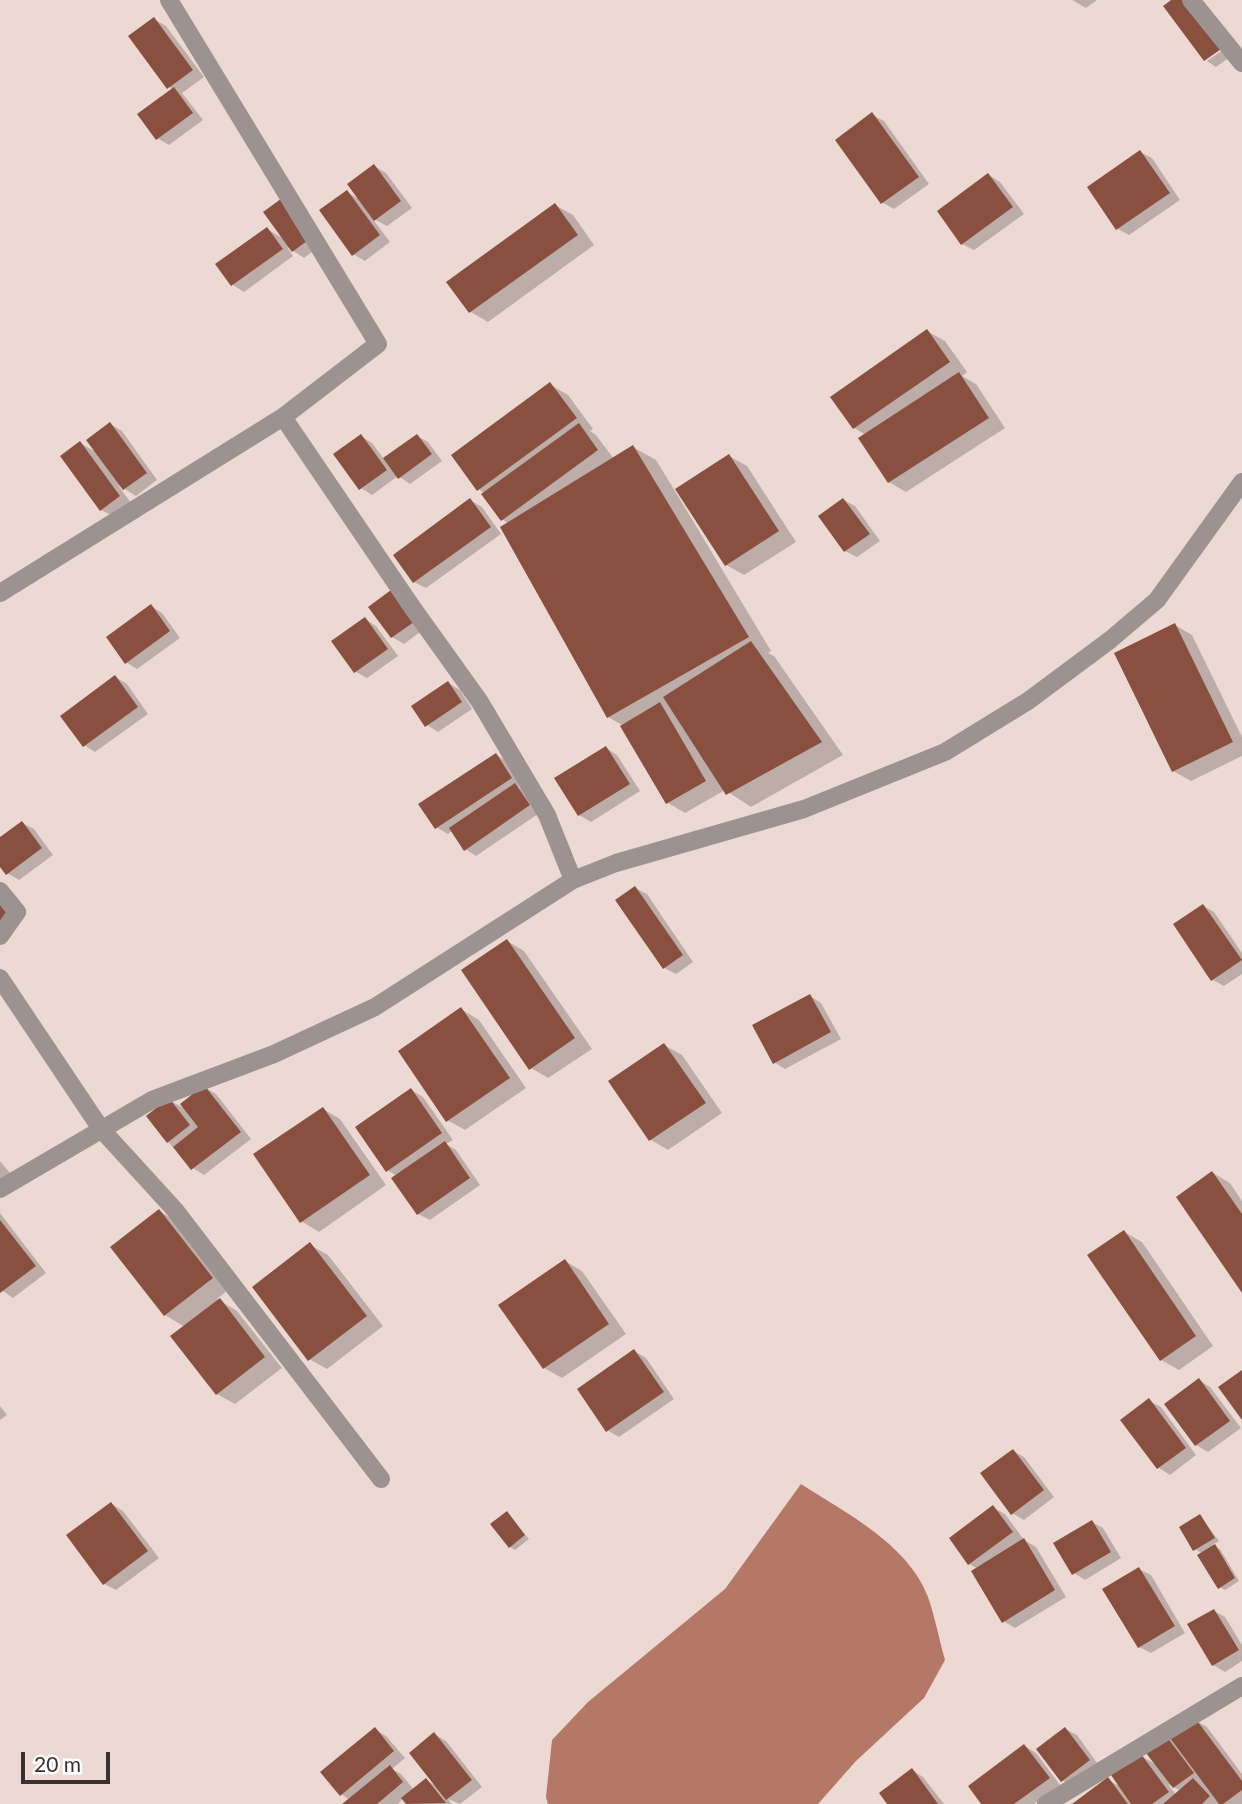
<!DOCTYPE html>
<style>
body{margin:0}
#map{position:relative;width:1242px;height:1804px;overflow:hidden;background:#edd9d3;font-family:Lato,sans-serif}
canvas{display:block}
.scale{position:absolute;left:21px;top:1752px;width:89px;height:32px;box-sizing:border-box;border:4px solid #39312f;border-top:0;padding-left:9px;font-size:21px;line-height:24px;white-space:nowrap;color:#39312f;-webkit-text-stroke:5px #fff;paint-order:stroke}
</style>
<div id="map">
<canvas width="1242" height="1804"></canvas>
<div class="scale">20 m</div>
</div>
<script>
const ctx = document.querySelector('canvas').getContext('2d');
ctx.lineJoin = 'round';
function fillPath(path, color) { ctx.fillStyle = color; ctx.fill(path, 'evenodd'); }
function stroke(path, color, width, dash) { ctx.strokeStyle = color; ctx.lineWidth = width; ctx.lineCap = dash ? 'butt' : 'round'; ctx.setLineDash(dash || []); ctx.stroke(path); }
fillPath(new Path2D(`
 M 801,1484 C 846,1513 908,1544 928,1597 C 935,1617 939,1639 945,1660 L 924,1698 L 856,1761 L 818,1804 L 548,1804 L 546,1797 L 552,1740 L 588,1702 L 725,1589 Z`), '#b57866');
fillPath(new Path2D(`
 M 1072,0 L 1097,0 L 1086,8 Z
 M 154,19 L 166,26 L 204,77 L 182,93 L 203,120 L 169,145 L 157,138 L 173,91 L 131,36 Z
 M 1228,46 L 1234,54 L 1216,67 L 1207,61 Z
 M 872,115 L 884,121 L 929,184 L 894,209 L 883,203 Z
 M 1140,152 L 1152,158 L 1180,200 L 1129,235 L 1118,229 Z
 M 374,166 L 386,173 L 412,208 L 387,226 L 372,218 L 390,242 L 365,261 L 353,254 L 347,192 L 362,201 Z
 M 989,175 L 1000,182 L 1024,214 L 974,250 L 962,244 Z
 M 555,205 L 573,215 L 594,245 L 488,322 L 471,312 L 449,282 Z
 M 267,229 L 284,239 L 324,243 L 304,258 L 287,247 L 293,256 L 244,292 L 233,285 L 218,265 Z
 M 927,331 L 945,341 L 967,372 L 962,376 L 976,384 L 1005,428 L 906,492 L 889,482 L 866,435 L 854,428 Z
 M 551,385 L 568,395 L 593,429 L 590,431 L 596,435 L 614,459 L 633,447 L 656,460 L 675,491 L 729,456 L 747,466 L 796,542 L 744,575 L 726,565 L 678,490 L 675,491 L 771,651 L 768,653 L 774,656 L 843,755 L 751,807 L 725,790 L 685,813 L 668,803 L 622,725 L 608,717 L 509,524 L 502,519 L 485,493 L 478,489 Z
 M 110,424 L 122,431 L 157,480 L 136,496 L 118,485 L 131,503 L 113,516 L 101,510 L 80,443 L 98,453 Z
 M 361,436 L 372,443 L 384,459 L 417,436 L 428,442 L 442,461 L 410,484 L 398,476 L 372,495 L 361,488 Z
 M 470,500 L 482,507 L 501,534 L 426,588 L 414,582 Z
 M 844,500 L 855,506 L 880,541 L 857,557 L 845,551 Z
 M 391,592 L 424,629 L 404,644 L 392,637 Z
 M 151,606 L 162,613 L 180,638 L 137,669 L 126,662 Z
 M 365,619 L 376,626 L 398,656 L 367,678 L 356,672 Z
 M 1175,625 L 1192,635 L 1242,737 L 1242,756 L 1191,781 L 1173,771 Z
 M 115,677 L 127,684 L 148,714 L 95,752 L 84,745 Z
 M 448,683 L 460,690 L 472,709 L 438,732 L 427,725 Z
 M 606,748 L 617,755 L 640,791 L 591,822 L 579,815 Z
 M 497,755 L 508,762 L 523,785 L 519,787 L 527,791 L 541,812 L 476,856 L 465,849 L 452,831 L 448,834 L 436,827 Z
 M 22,823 L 34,829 L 53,855 L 19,880 L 7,873 L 0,864 L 0,839 Z
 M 635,888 L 647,894 L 693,962 L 676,974 L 664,968 Z
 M 1203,906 L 1214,912 L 1242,953 L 1242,974 L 1224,986 L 1213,980 Z
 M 507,941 L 524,951 L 592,1049 L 548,1078 L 531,1068 Z
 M 810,996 L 821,1003 L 841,1039 L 785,1069 L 774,1062 Z
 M 461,1009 L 479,1020 L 526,1088 L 465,1130 L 447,1120 Z
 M 664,1045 L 682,1055 L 722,1113 L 668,1150 L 651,1140 Z
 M 204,1087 L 216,1094 L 251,1139 L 204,1175 L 193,1168 L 168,1142 L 169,1100 L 187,1110 Z
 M 411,1090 L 423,1097 L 453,1140 L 446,1144 L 456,1150 L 480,1185 L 430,1220 L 418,1214 L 397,1176 L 387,1170 Z
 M 323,1109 L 340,1119 L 386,1185 L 319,1232 L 301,1221 Z
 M 0,1161 L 10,1173 L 0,1181 Z
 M 1213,1173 L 1230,1183 L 1242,1201 L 1242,1290 Z
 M 159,1211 L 177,1221 L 229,1289 L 217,1299 L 237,1311 L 282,1368 L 235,1404 L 217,1394 L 185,1327 L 165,1315 Z
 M 0,1213 L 46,1273 L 13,1298 L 0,1289 Z
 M 1124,1232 L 1142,1242 L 1213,1346 L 1179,1370 L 1161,1360 Z
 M 310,1245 L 328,1255 L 383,1326 L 327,1369 L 309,1359 Z
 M 565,1261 L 582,1271 L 626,1334 L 562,1378 L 544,1368 Z
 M 634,1351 L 646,1358 L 674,1399 L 619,1437 L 607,1430 Z
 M 1199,1380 L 1210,1387 L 1241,1428 L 1208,1452 L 1196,1445 Z
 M 1149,1401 L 1161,1407 L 1196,1455 L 1170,1475 L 1159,1468 L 1123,1420 Z
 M 0,1406 L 7,1415 L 0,1420 Z
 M 1013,1451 L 1024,1457 L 1054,1497 L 1024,1520 L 1012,1513 Z
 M 112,1504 L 123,1511 L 159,1558 L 116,1590 L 104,1584 Z
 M 994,1508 L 1005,1514 L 1024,1540 L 1036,1547 L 1066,1597 L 1015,1628 L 1003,1621 L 978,1569 L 969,1564 Z
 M 507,1514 L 529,1539 L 515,1550 L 510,1547 Z
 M 1200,1516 L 1219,1541 L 1212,1545 L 1220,1549 L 1239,1581 L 1225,1590 L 1219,1587 L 1203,1554 L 1195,1549 Z
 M 1092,1522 L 1103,1528 L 1121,1558 L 1085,1580 L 1074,1573 Z
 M 1139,1569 L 1151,1575 L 1185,1633 L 1151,1653 L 1139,1647 Z
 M 1214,1611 L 1225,1617 L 1242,1645 L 1242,1661 L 1225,1672 L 1213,1665 L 1189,1625 Z
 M 1196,1721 L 1207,1727 L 1242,1774 L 1242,1804 L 1075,1804 L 1108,1780 L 1121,1787 L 1141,1756 L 1157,1765 L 1148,1753 ZM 1168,1784 L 1181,1791 L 1176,1795 Z
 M 375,1729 L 386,1736 L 405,1758 L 392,1769 L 401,1774 L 414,1790 L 426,1780 L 438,1787 L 434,1734 L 446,1741 L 482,1787 L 460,1804 L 448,1799 L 452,1804 L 408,1804 L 403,1798 L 398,1804 L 345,1804 L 350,1800 L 341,1794 Z
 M 1065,1729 L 1077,1735 L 1100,1767 L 1073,1787 L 1062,1780 Z
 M 1025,1746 L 1036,1753 L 1060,1785 L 1034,1804 L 983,1804 Z
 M 912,1770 L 923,1777 L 944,1804 L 889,1804 Z`), '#0003');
fillPath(new Path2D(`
 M 1171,0 L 1190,0 L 1224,47 L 1204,61 L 1163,6 Z
 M 154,17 L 193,70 L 167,89 L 128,36 Z
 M 174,87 L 193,113 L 156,140 L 137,114 Z
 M 872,112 L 919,177 L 881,204 L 835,140 Z
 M 1140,150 L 1170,193 L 1116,230 L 1087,187 Z
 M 374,164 L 401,201 L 374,221 L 347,184 Z
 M 988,173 L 1013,207 L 961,245 L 937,211 Z
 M 347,190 L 380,235 L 352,256 L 319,210 Z
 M 285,196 L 314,236 L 292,252 L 263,212 Z
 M 555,203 L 578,235 L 469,313 L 446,282 Z
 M 267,227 L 283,249 L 231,286 L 215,264 Z
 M 927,329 L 950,362 L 853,429 L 830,397 Z
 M 959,372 L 989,418 L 888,483 L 858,438 Z
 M 550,382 L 577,418 L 477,491 L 451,455 Z
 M 110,422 L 147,473 L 123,490 L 86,440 Z
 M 579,423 L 598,450 L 501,521 L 481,494 Z
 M 361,434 L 387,470 L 359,490 L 333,454 Z
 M 417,434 L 432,454 L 398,479 L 383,458 Z
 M 80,441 L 120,496 L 100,511 L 60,456 Z
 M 633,445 L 749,637 L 607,718 L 500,527 Z
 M 729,454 L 779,531 L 725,566 L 675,489 Z
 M 470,498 L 491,527 L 413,583 L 393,555 Z
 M 843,498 L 870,534 L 844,552 L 818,516 Z
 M 391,590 L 414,622 L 391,638 L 368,607 Z
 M 151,604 L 170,631 L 125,664 L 106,637 Z
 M 365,617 L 388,649 L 354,673 L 331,641 Z
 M 1175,623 L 1233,742 L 1172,772 L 1114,653 Z
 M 751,641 L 822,742 L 726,795 L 663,697 Z
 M 115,675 L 138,707 L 83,747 L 60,716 Z
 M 448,681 L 462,702 L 425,727 L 411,706 Z
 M 660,702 L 706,781 L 666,804 L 620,726 Z
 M 606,746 L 630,784 L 578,816 L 554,778 Z
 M 496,753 L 512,778 L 435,829 L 418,804 Z
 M 515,783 L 530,805 L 464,851 L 449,828 Z
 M 22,821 L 42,848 L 6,875 L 0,867 L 0,837 Z
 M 635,886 L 683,955 L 663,969 L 615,900 Z
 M 0,903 L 18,909 L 0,922 Z
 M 1203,904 L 1242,960 L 1211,981 L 1173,924 Z
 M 507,939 L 575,1038 L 529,1070 L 461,970 Z
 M 810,994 L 831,1032 L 773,1064 L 752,1025 Z
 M 461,1007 L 510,1078 L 446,1122 L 398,1051 Z
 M 664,1043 L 706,1103 L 649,1141 L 608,1081 Z
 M 204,1085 L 241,1132 L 191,1170 L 173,1147 L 198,1127 L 180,1104 Z
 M 411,1088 L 442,1133 L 386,1172 L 355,1127 Z
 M 169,1098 L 190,1125 L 167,1143 L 146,1116 Z
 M 323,1107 L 370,1175 L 300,1223 L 253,1154 Z
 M 445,1141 L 470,1178 L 417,1215 L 391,1178 Z
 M 1212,1171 L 1242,1214 L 1242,1293 L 1176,1197 Z
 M 159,1209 L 213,1278 L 164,1316 L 110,1247 Z
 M 0,1220 L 36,1266 L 0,1293 Z
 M 1124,1230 L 1196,1336 L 1160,1361 L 1087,1255 Z
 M 310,1242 L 367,1316 L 308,1361 L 252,1287 Z
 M 565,1259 L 609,1324 L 543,1369 L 498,1305 Z
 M 220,1298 L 265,1357 L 216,1395 L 170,1336 Z
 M 634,1349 L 664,1392 L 606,1432 L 577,1389 Z
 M 1242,1370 L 1242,1420 L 1218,1387 Z
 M 1199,1378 L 1230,1421 L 1195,1446 L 1164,1404 Z
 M 1149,1398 L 1186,1448 L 1157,1469 L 1120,1420 Z
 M 1013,1449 L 1044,1490 L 1011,1515 L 980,1473 Z
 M 111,1502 L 148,1551 L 103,1585 L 66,1535 Z
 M 993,1505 L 1013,1532 L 968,1565 L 949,1538 Z
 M 507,1511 L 525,1535 L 509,1548 L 490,1524 Z
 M 1200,1514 L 1215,1538 L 1193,1551 L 1179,1527 Z
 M 1092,1520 L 1111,1552 L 1072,1575 L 1053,1543 Z
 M 1024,1538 L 1055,1590 L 1002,1623 L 971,1571 Z
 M 1215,1544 L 1235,1578 L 1218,1589 L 1197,1555 Z
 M 1139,1567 L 1175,1626 L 1138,1648 L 1102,1589 Z
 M 1214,1609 L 1239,1650 L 1212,1666 L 1187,1624 Z
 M 1195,1718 L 1242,1781 L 1242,1790 L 1223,1804 L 1219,1804 L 1170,1738 Z
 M 375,1727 L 394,1751 L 340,1796 L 320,1772 Z
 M 1065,1727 L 1090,1760 L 1061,1782 L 1036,1749 Z
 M 434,1732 L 472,1780 L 446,1800 L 409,1753 Z
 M 1167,1737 L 1194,1773 L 1173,1788 L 1146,1753 Z
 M 1024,1744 L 1050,1778 L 1014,1804 L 981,1804 L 968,1786 Z
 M 1141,1754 L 1169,1792 L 1152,1804 L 1131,1804 L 1111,1775 Z
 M 390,1765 L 403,1782 L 377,1804 L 342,1804 Z
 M 912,1768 L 938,1804 L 887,1804 L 879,1793 Z
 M 1108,1777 L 1128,1804 L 1072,1804 Z
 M 426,1778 L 446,1803 L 406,1804 L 401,1798 Z
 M 1193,1778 L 1210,1796 L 1202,1804 L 1163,1804 Z`), '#89503f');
stroke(new Path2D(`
 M 169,0 L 378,344 L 283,417
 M 1191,0 L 1242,63
 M 0,593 L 283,417 L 412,607 L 480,702 L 547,815 L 573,880
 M 0,891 L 17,912 L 0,936
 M 0,978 L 101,1129 L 175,1210 L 381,1479
 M 0,1189 L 152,1100 L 274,1054 L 375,1007 L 573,880 L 616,863 L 804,809 L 945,752 L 1028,701 L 1110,640 L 1157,600 L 1242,482
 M 1046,1804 L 1242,1686`), '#9c9391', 18);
</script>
